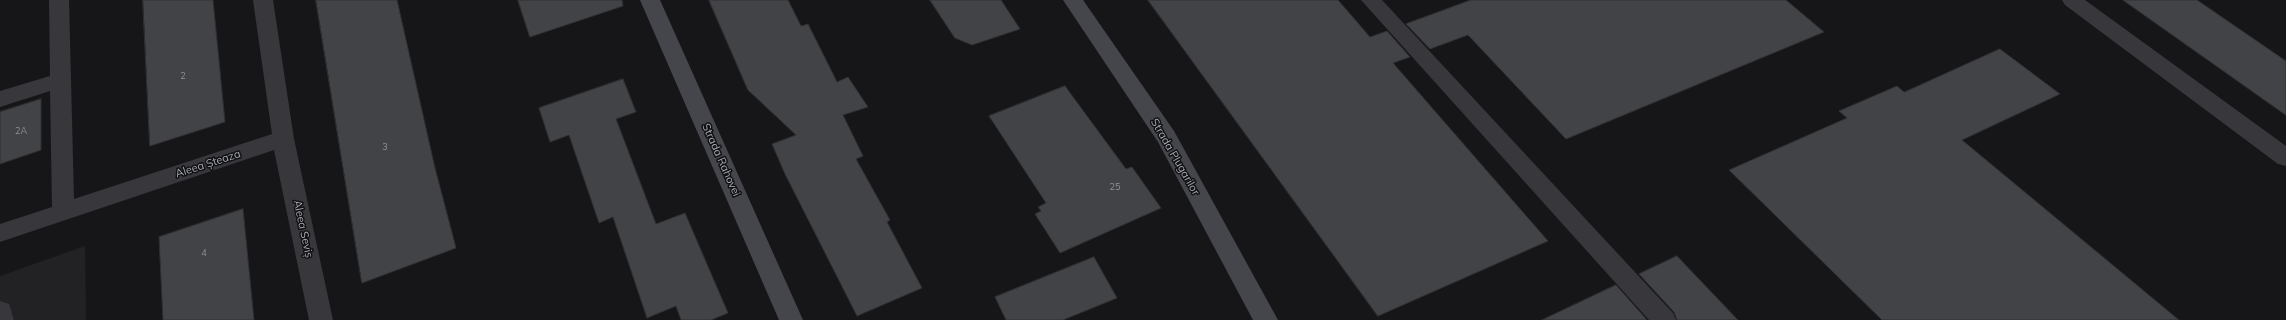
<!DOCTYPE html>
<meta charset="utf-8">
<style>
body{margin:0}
canvas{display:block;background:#161517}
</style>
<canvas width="2286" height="320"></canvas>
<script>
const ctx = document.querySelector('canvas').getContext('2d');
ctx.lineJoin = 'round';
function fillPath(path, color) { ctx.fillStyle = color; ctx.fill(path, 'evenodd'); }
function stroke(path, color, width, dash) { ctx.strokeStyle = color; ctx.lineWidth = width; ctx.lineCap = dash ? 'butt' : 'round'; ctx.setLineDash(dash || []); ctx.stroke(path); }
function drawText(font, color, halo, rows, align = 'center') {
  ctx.font = font + ' Mulish,sans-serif'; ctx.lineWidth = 3; ctx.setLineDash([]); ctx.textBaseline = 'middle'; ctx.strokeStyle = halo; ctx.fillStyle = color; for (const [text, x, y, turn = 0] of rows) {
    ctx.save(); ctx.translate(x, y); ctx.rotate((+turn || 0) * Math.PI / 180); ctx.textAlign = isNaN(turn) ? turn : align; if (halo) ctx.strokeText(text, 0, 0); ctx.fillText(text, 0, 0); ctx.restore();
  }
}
fillPath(new Path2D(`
 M 85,246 L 86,320 L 0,320 L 0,276 Z`), '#222224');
const building = new Path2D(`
 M 143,0 L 213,0 L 225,122 L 150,146 Z
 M 316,0 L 397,0 L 435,168 L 456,248 L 362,283 Z
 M 518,0 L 622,0 L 623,6 L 530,37 Z
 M 709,0 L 788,0 L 801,26 L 808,24 L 837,82 L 848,77 L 868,107 L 843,115 L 863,156 L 856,159 L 890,220 L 887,222 L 922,288 L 857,316 L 785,174 L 772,144 L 796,135 L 748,90 Z
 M 930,0 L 1001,0 L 1020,29 L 972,45 L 955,38 Z
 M 1148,0 L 1338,0 L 1370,37 L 1387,31 L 1410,57 L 1393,63 L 1548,241 L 1378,316 Z
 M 1471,0 L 1786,0 L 1824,32 L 1566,139 L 1468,35 L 1430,49 L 1406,24 Z
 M 2123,0 L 2197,0 L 2286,61 L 2286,115 Z
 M 2000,49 L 2060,94 L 1962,140 L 2179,320 L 1882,320 L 1729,170 L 1847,118 L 1839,111 L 1897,86 L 1904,92 Z
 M 623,79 L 636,112 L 616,119 L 656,224 L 685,213 L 728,313 L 711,320 L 681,320 L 676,306 L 647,318 L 613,217 L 599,223 L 569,135 L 550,142 L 539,108 Z
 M 1065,86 L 1126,169 L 1132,167 L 1161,208 L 1060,253 L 1035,214 L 1041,211 L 1038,207 L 1046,203 L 989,116 Z
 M 41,99 L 41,150 L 0,164 L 0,112 Z
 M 243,209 L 254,320 L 163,320 L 159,237 Z
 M 1677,256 L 1738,320 L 1677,320 L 1674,312 L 1639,274 Z
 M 1094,257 L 1117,298 L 1063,320 L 1006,320 L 995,297 Z
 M 1616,285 L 1647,320 L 1542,320 Z`);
fillPath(building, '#424347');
stroke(building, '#303033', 1);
fillPath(new Path2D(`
 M 1361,0 L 1382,0 L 1673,313 L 1676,320 L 1649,320 Z
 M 2062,0 L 2085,0 L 2286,146 L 2286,166 L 2278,164 L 2065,5 Z
 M 0,301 L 9,304 L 14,320 L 0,320 Z`), '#37373c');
fillPath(new Path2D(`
 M 49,0 L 69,0 L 74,199 L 272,134 L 253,0 L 273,0 L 294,139 L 333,320 L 309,320 L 274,150 L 0,242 L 0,224 L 52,207 L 50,91 L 0,107 L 0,91 L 50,76 Z`), '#37373c');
fillPath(new Path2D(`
 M 640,0 L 660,0 L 803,320 L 779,320 Z
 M 1063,0 L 1083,0 L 1174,131 L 1278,320 L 1253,320 L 1158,142 Z`), '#45464c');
drawText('9px', '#8e929a', null, [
 ["2",183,76],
 ["2A",21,131],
 ["3",385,147],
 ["25",1115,187],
 ["4",204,253]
]);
drawText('11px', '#a8acb6', '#111012', [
 ["Strada Plugarilor",1175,157,60],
 ["Strada Rahovei",721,160,66],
 ["Aleea Șteaza",208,164,-18],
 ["Aleea Seviș",303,229,78]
]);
</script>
